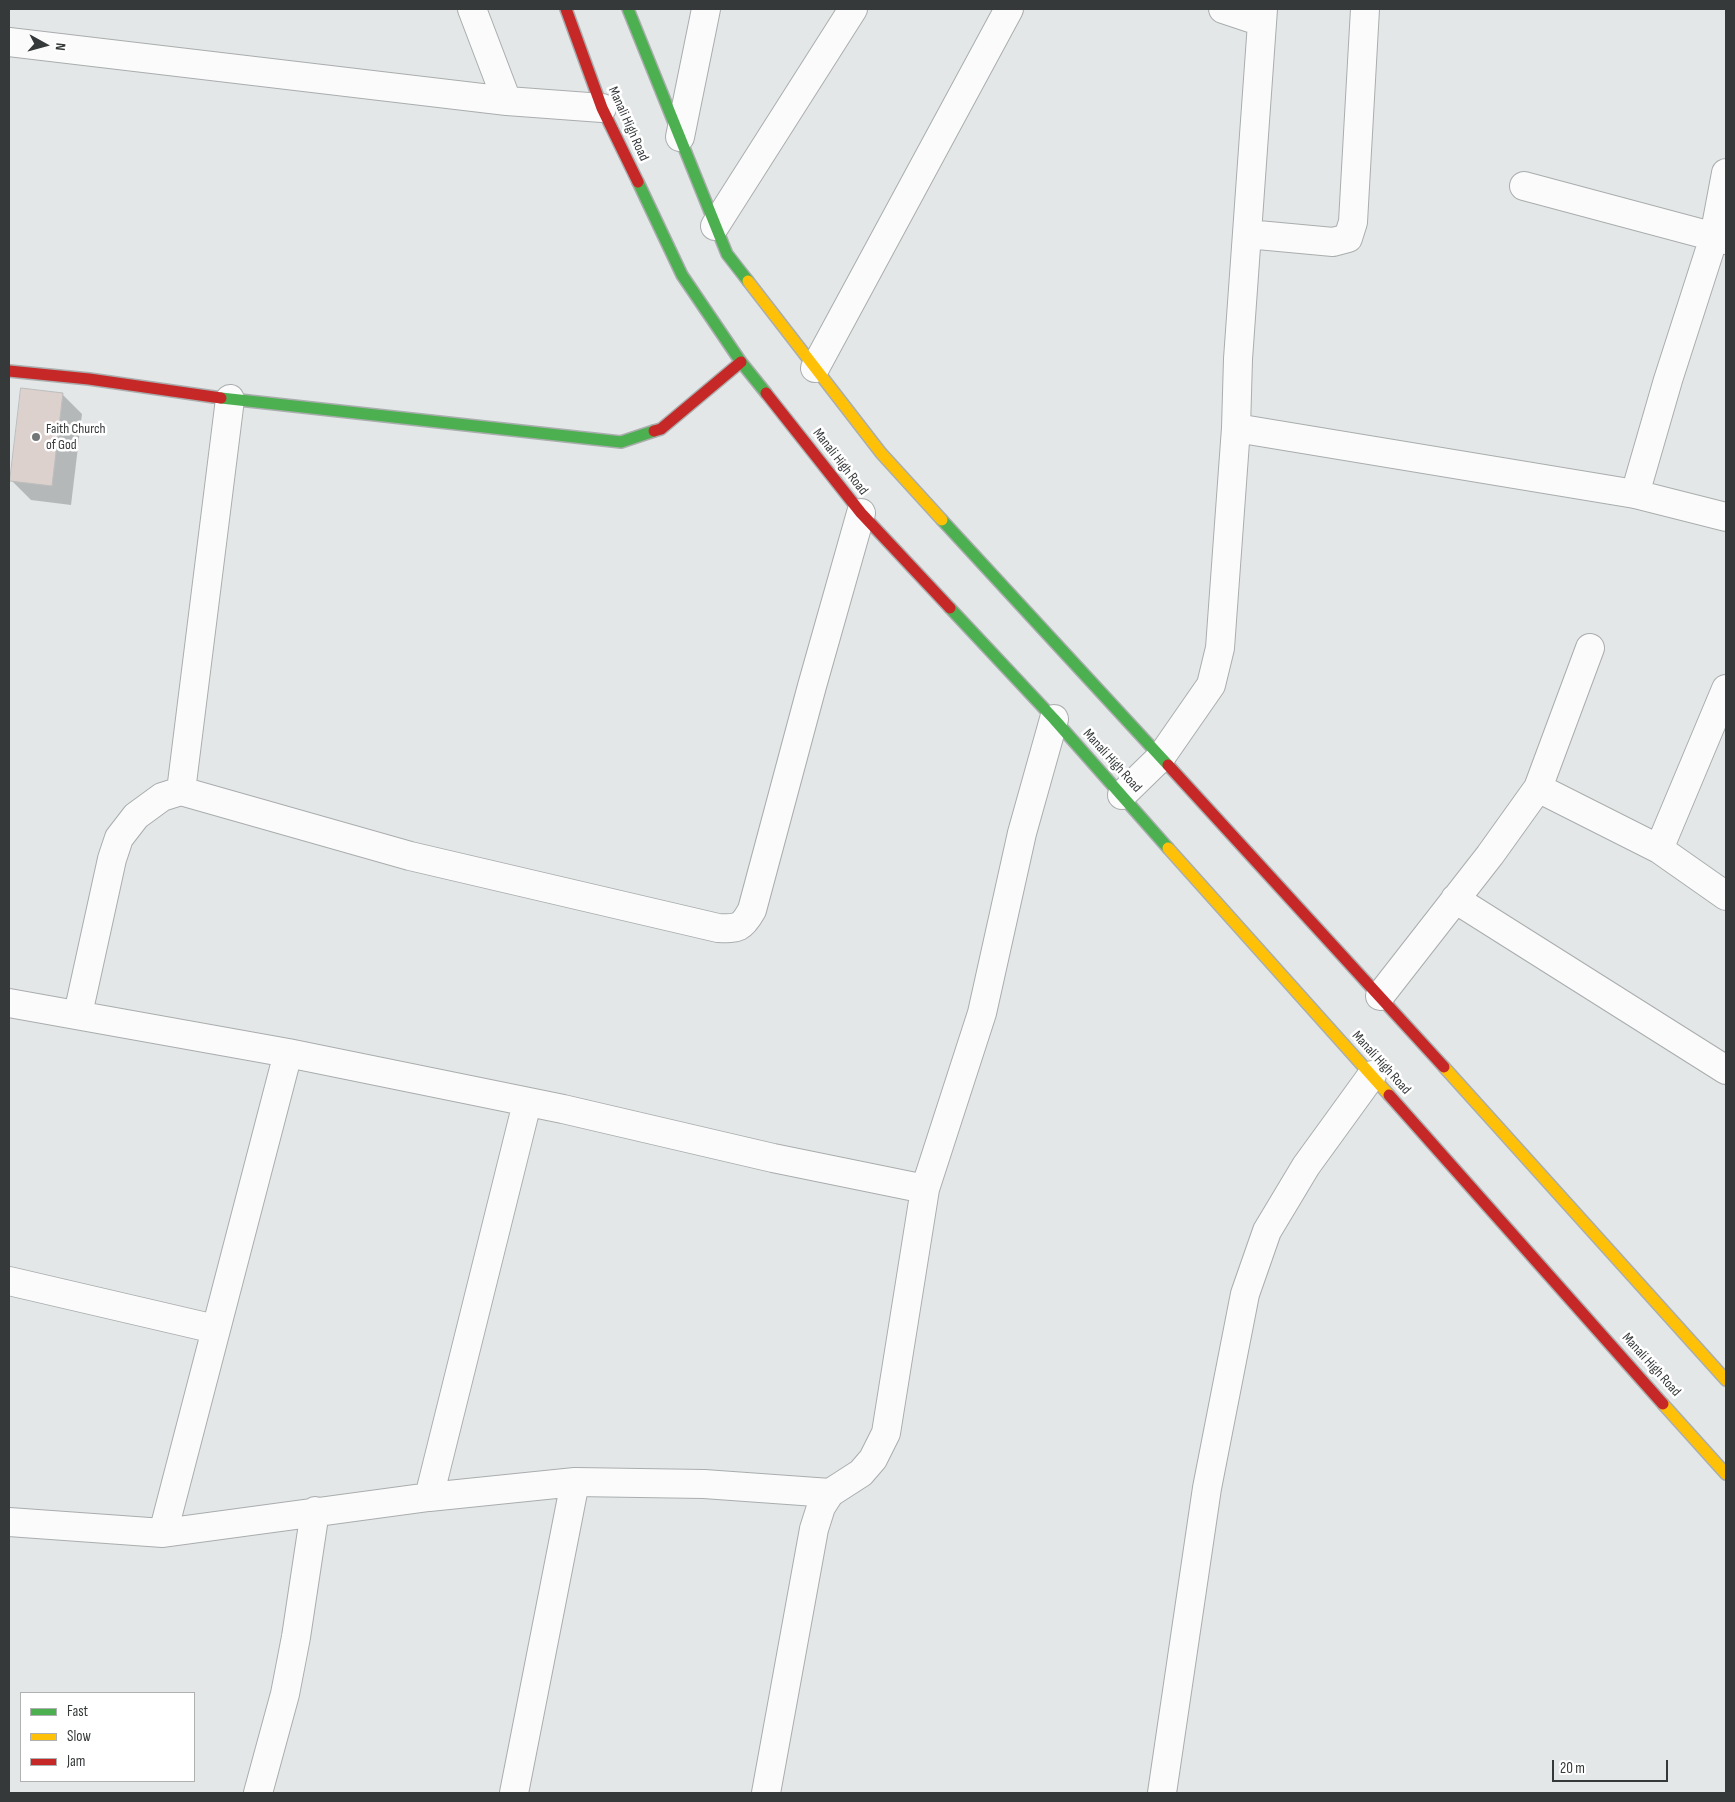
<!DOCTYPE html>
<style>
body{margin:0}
#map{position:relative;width:1735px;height:1802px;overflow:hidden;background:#e3e7e8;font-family:"Sofia Sans Condensed",sans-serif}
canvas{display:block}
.frame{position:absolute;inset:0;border:10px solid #36393a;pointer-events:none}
.legend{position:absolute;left:20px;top:1692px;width:175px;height:90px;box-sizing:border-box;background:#fff;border:1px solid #afb0b0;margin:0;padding:6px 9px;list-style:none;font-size:15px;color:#36393a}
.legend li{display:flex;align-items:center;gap:10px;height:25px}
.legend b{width:25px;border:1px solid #afb0b0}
.north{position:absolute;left:20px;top:20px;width:50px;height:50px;-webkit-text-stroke:4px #fff;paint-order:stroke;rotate:97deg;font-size:14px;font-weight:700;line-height:20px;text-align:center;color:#36393a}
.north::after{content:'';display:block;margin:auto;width:18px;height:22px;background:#36393a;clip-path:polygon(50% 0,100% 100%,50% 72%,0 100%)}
.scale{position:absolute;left:1552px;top:1760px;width:116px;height:22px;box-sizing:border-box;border:2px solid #36393a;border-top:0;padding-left:6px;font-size:15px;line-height:18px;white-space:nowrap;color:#36393a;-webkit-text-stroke:4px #fff;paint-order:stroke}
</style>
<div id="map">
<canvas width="1735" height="1802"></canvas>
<div class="frame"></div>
<ul class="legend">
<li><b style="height:6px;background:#4caf50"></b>Fast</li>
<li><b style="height:6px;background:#ffc107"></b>Slow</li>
<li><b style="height:6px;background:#c62828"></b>Jam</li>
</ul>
<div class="north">N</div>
<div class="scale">20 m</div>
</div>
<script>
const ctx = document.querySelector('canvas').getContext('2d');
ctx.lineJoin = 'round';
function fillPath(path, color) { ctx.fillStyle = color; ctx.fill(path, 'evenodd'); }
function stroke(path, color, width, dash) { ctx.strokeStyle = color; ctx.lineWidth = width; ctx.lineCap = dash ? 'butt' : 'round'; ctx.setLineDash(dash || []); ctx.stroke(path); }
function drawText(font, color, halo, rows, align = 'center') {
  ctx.font = font + ' "Sofia Sans Condensed",sans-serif'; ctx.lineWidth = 5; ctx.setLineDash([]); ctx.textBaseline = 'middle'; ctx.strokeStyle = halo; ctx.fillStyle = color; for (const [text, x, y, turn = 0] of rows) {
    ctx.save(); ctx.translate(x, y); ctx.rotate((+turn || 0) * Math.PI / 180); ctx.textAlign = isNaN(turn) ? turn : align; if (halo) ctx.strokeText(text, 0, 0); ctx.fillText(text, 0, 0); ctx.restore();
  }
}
fillPath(new Path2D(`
 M 62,394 L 82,414 L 71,505 L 31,500 L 11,480 Z`), '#0003');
const building = new Path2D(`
 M 21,388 L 63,393 L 52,486 L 10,481 Z`);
fillPath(building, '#dcd1cc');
stroke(building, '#bcbdbd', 1);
const street = new Path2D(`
 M 472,9 L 507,101
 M 1223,9 L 1262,22
 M 9,42 L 507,101 L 602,108
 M 680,137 L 706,9
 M 1524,186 L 1726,240
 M 715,226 L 853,9
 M 1247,234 L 1333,242 L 1348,238 L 1353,222 L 1365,9
 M 815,368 L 1009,9
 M 1236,428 L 1635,494 L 1726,517
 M 1635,494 L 1668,380 L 1714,237 L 1726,173
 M 1538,788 L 1659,849 L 1726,896
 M 181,791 L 230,399
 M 1122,795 L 1161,757 L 1211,685 L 1220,648 L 1236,428 L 1238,359 L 1263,9
 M 1659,849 L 1726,689
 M 1455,899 L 1726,1070
 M 1380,996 L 1490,855 L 1538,788 L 1590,648
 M 9,1003 L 288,1053 L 563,1109 L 773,1158 L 925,1189 L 982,1013 L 1022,833 L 1054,719
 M 78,1014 L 112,859 L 119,838 L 136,816 L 162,797 L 181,791 L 410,856 L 718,928 C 738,929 742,928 752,910 L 812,686 L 861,513
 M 9,1281 L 215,1329
 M 429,1497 L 527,1103
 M 9,1522 L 163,1533 L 429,1497 L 575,1482 L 704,1484 L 830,1493
 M 163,1533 L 288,1053
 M 258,1793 L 285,1694 L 296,1637 L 315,1511
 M 514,1793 L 575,1482
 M 766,1793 L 814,1529 L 821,1507 L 830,1493 L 861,1473 L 873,1459 L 886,1433 L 925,1189
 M 1162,1793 L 1207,1488 L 1245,1294 L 1267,1231 L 1306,1166 L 1372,1075`);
const fast = new Path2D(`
 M 628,9 L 727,254 L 748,281
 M 638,182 L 682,275 L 741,362 L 766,393
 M 221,398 L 621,442 L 654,431
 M 942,520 L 1168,765
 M 950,608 L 1054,719 L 1168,848`);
const slow = new Path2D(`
 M 748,281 L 881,453 L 942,520
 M 1168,848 L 1389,1095
 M 1444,1067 L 1726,1380
 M 1663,1404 L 1726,1474`);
const jam = new Path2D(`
 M 566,9 L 602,108 L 638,182
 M 9,371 L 89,379 L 221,398
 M 766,393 L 861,513 L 950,608
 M 654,431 L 661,429 L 741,362
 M 1168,765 L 1444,1067
 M 1389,1095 L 1663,1404`);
stroke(street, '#aaadad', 30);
stroke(fast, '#aaadad', 14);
stroke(slow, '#aaadad', 14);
stroke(jam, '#aaadad', 14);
stroke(street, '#fbfbfc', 28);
stroke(fast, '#4caf50', 11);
stroke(slow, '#ffc107', 11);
stroke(jam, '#c62828', 11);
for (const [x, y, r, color] of [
 [36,437,5,"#737677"]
]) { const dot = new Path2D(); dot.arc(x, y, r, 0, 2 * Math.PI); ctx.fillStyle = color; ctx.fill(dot); stroke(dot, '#fff', 2); }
drawText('14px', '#36393a', '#fff', [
 ["Manali High Road",628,124,66],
 ["Manali High Road",840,462,52],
 ["Manali High Road",1112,761,48],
 ["Manali High Road",1381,1063,48],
 ["Manali High Road",1651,1365,48]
]);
drawText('14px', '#36393a', '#fff', [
 ["Faith Church",46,429],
 ["of God",46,445]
], 'left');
</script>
